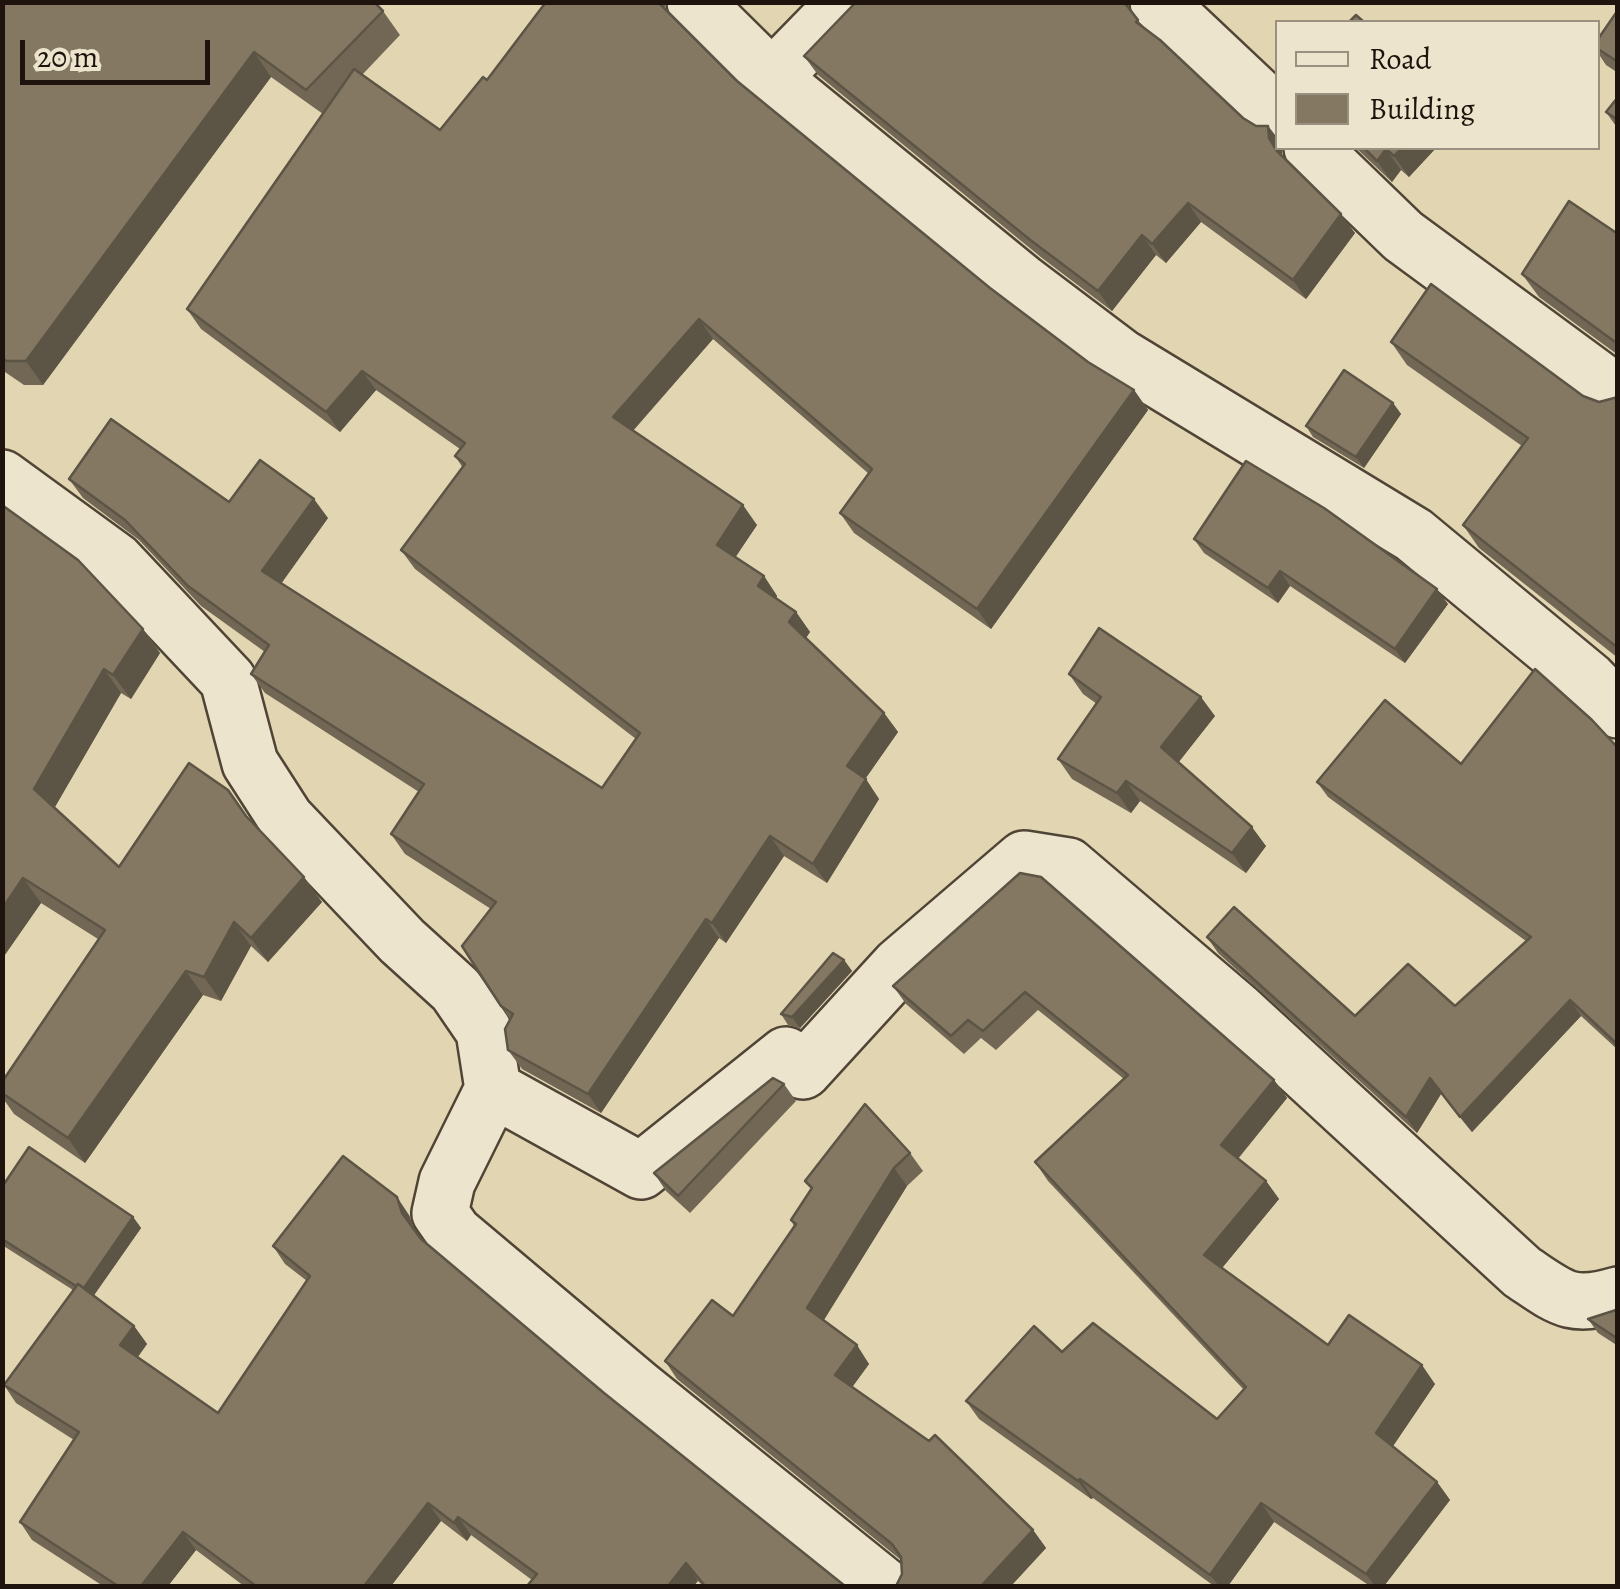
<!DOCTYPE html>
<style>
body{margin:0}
#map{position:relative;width:1620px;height:1589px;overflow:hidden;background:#e2d6b2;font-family:Alegreya,serif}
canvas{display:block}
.frame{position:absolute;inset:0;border:5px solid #1f130d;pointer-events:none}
.legend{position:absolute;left:1275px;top:20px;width:325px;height:130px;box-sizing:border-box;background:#ece4cd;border:2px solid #9a9080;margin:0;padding:12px 18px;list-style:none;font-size:30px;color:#1f130d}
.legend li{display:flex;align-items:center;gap:20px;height:50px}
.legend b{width:50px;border:2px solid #9a9080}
.scale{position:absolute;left:20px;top:40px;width:190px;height:45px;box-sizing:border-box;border:5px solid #1f130d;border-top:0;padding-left:12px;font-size:30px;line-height:35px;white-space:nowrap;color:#1f130d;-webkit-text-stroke:8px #ece4cd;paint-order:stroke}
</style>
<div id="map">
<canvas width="1620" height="1589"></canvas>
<div class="frame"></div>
<ul class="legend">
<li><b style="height:12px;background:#ece4cd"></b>Road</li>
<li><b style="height:28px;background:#847863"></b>Building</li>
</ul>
<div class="scale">20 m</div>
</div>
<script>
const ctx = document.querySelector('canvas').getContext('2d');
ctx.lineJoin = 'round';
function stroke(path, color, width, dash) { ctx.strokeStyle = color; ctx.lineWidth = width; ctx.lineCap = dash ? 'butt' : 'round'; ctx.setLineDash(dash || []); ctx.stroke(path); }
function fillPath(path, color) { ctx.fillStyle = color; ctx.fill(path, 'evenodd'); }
const street = new Path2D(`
 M 695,2 L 772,78 L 1023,283 L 1121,357 L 1414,535 L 1589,680 L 1618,710
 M 1158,2 L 1278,115
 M 772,78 L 846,2
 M 1312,148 L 1403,236 L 1618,394
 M 2,478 L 116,561 L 228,680 L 250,763 L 286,819 L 402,941 L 456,990 L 484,1031 L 493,1089 L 447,1182 L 440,1213 L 454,1233 L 637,1387 L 884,1586
 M 493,1089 L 641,1171 L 786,1055 L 803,1071 L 899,966 L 1024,859 L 1068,866 L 1238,1011 L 1522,1272 C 1561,1298 1570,1309 1618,1295`);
stroke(street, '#504436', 60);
stroke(street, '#ece4cd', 55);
fillPath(new Path2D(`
 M 2,2 L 383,11 L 400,35 L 362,75 L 440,130 L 487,80 L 546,2 L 665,2 L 665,9 L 737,81 L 990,288 L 1088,362 L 1134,390 L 1148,410 L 991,629 L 854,533 L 840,513 L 869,474 L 713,339 L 633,431 L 757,525 L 735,557 L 764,576 L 777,596 L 776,599 L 796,612 L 810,632 L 806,638 L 884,713 L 898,732 L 865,779 L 879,799 L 827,883 L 784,856 L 726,943 L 719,938 L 601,1113 L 522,1069 L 508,1050 L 510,1019 L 462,946 L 491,909 L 405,854 L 391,834 L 419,792 L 265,693 L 251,674 L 265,652 L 201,606 L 139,540 L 83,498 L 69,479 L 229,502 L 328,518 L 281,583 L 602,788 L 636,739 L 415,569 L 401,550 L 463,468 L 455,456 L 460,449 L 376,390 L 340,432 L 201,329 L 187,309 L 323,114 L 271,77 L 43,385 L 24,385 L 2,370 Z
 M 856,2 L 1128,2 L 1128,8 L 1144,28 L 1243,118 L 1256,126 L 1268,126 L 1278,139 L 1278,148 L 1282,156 L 1355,233 L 1306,299 L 1201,222 L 1166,263 L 1156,255 L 1112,311 L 1042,258 L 818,75 L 804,56 Z
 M 1618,10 L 1618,73 L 1606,65 L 1598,53 L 1598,39 Z
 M 1618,97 L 1618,129 L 1606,112 Z
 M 1356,148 L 1436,148 L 1409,177 L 1401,170 L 1392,182 Z
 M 1618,234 L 1618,355 L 1539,297 L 1522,274 Z
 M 1391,342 L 1599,402 L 1618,397 L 1618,658 L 1479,548 L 1463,525 L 1522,446 L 1407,365 Z
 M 1393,403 L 1401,414 L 1364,468 L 1313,437 L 1306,426 Z
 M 2,505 L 143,629 L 160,653 L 131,699 L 121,693 L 54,808 L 119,867 L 249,819 L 322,902 L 268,962 L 251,946 L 221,1001 L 203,995 L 85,1163 L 14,1114 L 2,1097 L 2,1082 L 98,939 L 41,903 L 2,959 Z
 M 1194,539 L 1448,604 L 1405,663 L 1290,586 L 1278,603 L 1204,553 Z
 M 1069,674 L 1215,716 L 1178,762 L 1266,846 L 1246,873 L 1140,801 L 1131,813 L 1072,779 L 1058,759 L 1097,704 L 1083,694 Z
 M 1618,748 L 1618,1050 L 1581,1016 L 1472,1132 L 1441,1094 L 1417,1133 L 1218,953 L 1207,937 L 1355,1016 L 1455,1006 L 1526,941 L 1328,797 L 1317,782 L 1461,764 Z
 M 1020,873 L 1274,1080 L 1287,1098 L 1238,1159 L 1266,1181 L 1279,1199 L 1222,1268 L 1328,1345 L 1435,1384 L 1393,1446 L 1437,1482 L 1450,1500 L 1384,1586 L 1370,1586 L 1274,1522 L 1228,1586 L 1214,1586 L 1093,1498 L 1091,1499 L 979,1419 L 966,1401 L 1062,1352 L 1217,1419 L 1244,1390 L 1048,1181 L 1035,1162 L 1124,1079 L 1038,1010 L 996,1050 L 981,1038 L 964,1054 L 906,1004 L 893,986 Z
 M 844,960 L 852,971 L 800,1028 L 788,1025 L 781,1014 Z
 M 784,1084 L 796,1101 L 690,1213 L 666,1191 L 654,1173 Z
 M 910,1153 L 923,1171 L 907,1186 L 824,1320 L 869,1364 L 852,1387 L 1033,1530 L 1046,1548 L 1011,1586 L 896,1586 L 902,1574 L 901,1560 L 677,1379 L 665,1361 L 733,1316 L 794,1226 L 791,1220 L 812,1189 L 805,1181 Z
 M 2,1187 L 133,1217 L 141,1228 L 94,1295 L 134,1326 L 147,1344 L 138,1357 L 218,1413 L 307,1281 L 285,1264 L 273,1246 L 409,1215 L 414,1229 L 421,1239 L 604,1393 L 845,1586 L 703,1586 L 698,1581 L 532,1580 L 471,1535 L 467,1541 L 441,1521 L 391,1586 L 244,1586 L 196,1550 L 168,1586 L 103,1586 L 32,1540 L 20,1522 L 74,1440 L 16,1403 L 4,1385 L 73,1290 L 2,1245 Z
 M 1618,1310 L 1618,1346 L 1598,1333 L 1588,1319 Z`), '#726755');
fillPath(new Path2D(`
 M 254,52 L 271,77 L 43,385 L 26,361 Z
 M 1268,126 L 1278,139 L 1278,148 L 1282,148 L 1282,158 L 1290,170 L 1269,138 Z
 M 1402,148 L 1436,148 L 1409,177 L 1394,156 Z
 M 1386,149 L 1401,170 L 1392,182 L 1377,161 Z
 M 1188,203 L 1201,222 L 1166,263 L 1152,244 Z
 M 1341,214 L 1355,233 L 1306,299 L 1293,280 Z
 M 1142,235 L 1156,255 L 1112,311 L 1098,291 Z
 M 699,319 L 713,339 L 627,437 L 613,417 Z
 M 362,371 L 376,390 L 340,432 L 326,412 Z
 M 1134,390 L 1148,410 L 991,629 L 977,609 Z
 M 1393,403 L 1401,414 L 1364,468 L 1356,457 Z
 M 314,499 L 328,518 L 276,591 L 262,571 Z
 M 743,505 L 757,525 L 731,564 L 717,545 Z
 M 1280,571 L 1290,586 L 1278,603 L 1268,588 Z
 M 764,576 L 777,596 L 771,606 L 758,586 Z
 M 1437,589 L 1448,604 L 1405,663 L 1395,649 Z
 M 796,612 L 810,632 L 803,642 L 789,622 Z
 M 143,629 L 160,653 L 131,699 L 113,675 Z
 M 104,669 L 121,693 L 51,814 L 34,789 Z
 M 1201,697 L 1215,716 L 1175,767 L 1161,747 Z
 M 884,713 L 898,732 L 861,785 L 847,766 Z
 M 866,779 L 879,799 L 827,883 L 813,864 Z
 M 1126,781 L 1140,801 L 1131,813 L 1117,793 Z
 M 1252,827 L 1266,846 L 1246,873 L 1232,853 Z
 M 770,836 L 784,856 L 726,943 L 712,923 Z
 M 304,877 L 322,902 L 268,962 L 251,938 Z
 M 23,878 L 41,903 L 2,959 L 2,909 Z
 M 706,919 L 719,938 L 601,1113 L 588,1094 Z
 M 234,922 L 251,946 L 221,1001 L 204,977 Z
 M 844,960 L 852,971 L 800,1028 L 792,1017 Z
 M 186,971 L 203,995 L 85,1163 L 68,1138 Z
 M 1570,1000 L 1581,1016 L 1472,1132 L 1460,1117 Z
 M 1430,1078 L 1441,1094 L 1417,1133 L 1406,1117 Z
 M 1274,1080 L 1287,1098 L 1234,1163 L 1221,1145 Z
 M 894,1168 L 907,1186 L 820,1326 L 807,1308 Z
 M 1266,1181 L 1279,1199 L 1217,1274 L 1204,1255 Z
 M 397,1197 L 409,1215 L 414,1231 L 402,1213 Z
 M 133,1217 L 141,1228 L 90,1301 L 82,1290 Z
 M 134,1326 L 147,1344 L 133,1363 L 120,1345 Z
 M 857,1345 L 869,1364 L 848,1393 L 835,1375 Z
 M 1422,1365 L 1435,1384 L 1389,1452 L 1376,1433 Z
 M 1080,1479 L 1093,1498 L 1091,1499 L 1078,1481 Z
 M 1437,1482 L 1450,1500 L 1384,1586 L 1375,1586 L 1366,1574 Z
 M 428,1503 L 441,1521 L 391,1586 L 364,1586 Z
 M 1261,1503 L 1274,1522 L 1228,1586 L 1219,1586 L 1210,1575 Z
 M 458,1517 L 471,1535 L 467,1541 L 454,1523 Z
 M 1033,1530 L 1046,1548 L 1011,1586 L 981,1586 Z
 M 183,1532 L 196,1550 L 168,1586 L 141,1586 Z
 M 686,1563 L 698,1581 L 694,1586 L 668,1586 Z`), '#5c5445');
const building = new Path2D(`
 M 2,2 L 374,2 L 383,11 L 306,90 L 254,52 L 26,361 L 6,361 L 2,358 Z
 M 546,2 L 658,2 L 737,81 L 990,288 L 1088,362 L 1134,390 L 977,609 L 840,513 L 872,469 L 699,319 L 613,417 L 743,505 L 717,545 L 764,576 L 758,586 L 796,612 L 789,622 L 884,713 L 847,766 L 866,779 L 813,864 L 770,836 L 712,923 L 706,919 L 588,1094 L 508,1050 L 505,1029 L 513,1014 L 501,1006 L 462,946 L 496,902 L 391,834 L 424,784 L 251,674 L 269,645 L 188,586 L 125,520 L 69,479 L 111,419 L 229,502 L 260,460 L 314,499 L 262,571 L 602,788 L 640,733 L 401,550 L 465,464 L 455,456 L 465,443 L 362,371 L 326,412 L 187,309 L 354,69 L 440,130 L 483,77 L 487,80 Z
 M 856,2 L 1124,2 L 1138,20 L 1136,22 L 1160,40 L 1243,118 L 1256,126 L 1268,126 L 1269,138 L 1277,151 L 1341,214 L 1293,280 L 1188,203 L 1152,244 L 1142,235 L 1098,291 L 1029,239 L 804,56 Z
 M 1618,10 L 1618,62 L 1598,49 L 1598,39 Z
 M 1356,15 L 1364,22 L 1349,22 Z
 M 1618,97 L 1618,120 L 1606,112 Z
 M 1364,148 L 1402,148 L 1394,156 L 1386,149 L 1377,161 Z
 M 1569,201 L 1618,234 L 1618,344 L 1522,274 Z
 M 1431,284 L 1583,396 L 1599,402 L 1618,397 L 1618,648 L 1463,525 L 1528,438 L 1391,342 Z
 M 1344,370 L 1393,403 L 1356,457 L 1306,426 Z
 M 1246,461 L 1324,508 L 1437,589 L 1395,649 L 1280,571 L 1268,588 L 1194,539 Z
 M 2,505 L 78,560 L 143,629 L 113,675 L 104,669 L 34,789 L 119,867 L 189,763 L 228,790 L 246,816 L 304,877 L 251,938 L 234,922 L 204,977 L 186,971 L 68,1138 L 2,1093 L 2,1082 L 105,930 L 23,878 L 2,909 Z
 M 1099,628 L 1201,697 L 1161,747 L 1252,827 L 1232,853 L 1126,781 L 1117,793 L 1058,759 L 1101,697 L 1069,674 Z
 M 1535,669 L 1592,720 L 1618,748 L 1618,1045 L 1570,1000 L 1460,1117 L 1430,1078 L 1406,1117 L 1207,937 L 1234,907 L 1355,1016 L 1408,964 L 1455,1006 L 1531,937 L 1317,782 L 1385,700 L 1461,764 Z
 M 1020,873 L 1041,877 L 1274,1080 L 1221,1145 L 1266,1181 L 1204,1255 L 1328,1345 L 1349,1315 L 1422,1365 L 1376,1433 L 1437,1482 L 1366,1574 L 1261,1503 L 1210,1575 L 1080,1479 L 1078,1481 L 966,1401 L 1034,1326 L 1062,1352 L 1093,1323 L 1217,1419 L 1246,1387 L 1035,1162 L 1128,1075 L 1025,992 L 983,1031 L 968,1020 L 951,1036 L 893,986 Z
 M 833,953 L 844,960 L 792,1017 L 781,1014 Z
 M 773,1078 L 784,1084 L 678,1196 L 654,1173 Z
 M 865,1104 L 910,1153 L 894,1168 L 807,1308 L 857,1345 L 835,1375 L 929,1441 L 935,1435 L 1033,1530 L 981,1586 L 896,1586 L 902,1574 L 901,1557 L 892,1544 L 665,1361 L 712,1300 L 733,1316 L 796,1224 L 791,1220 L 812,1188 L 805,1181 Z
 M 29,1147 L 133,1217 L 84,1288 L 78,1284 L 76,1286 L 2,1239 L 2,1187 Z
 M 343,1156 L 397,1197 L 402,1213 L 421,1239 L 604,1393 L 845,1586 L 705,1586 L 686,1563 L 668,1586 L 527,1586 L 537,1574 L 458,1517 L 454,1523 L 428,1503 L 364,1586 L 256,1586 L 183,1532 L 141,1586 L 118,1586 L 20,1522 L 79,1432 L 4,1385 L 78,1284 L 134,1326 L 120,1345 L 218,1413 L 310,1276 L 273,1246 Z
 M 1616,1310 L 1618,1310 L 1618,1339 L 1588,1319 Z`);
fillPath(building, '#847863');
stroke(building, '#5c5445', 2.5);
</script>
